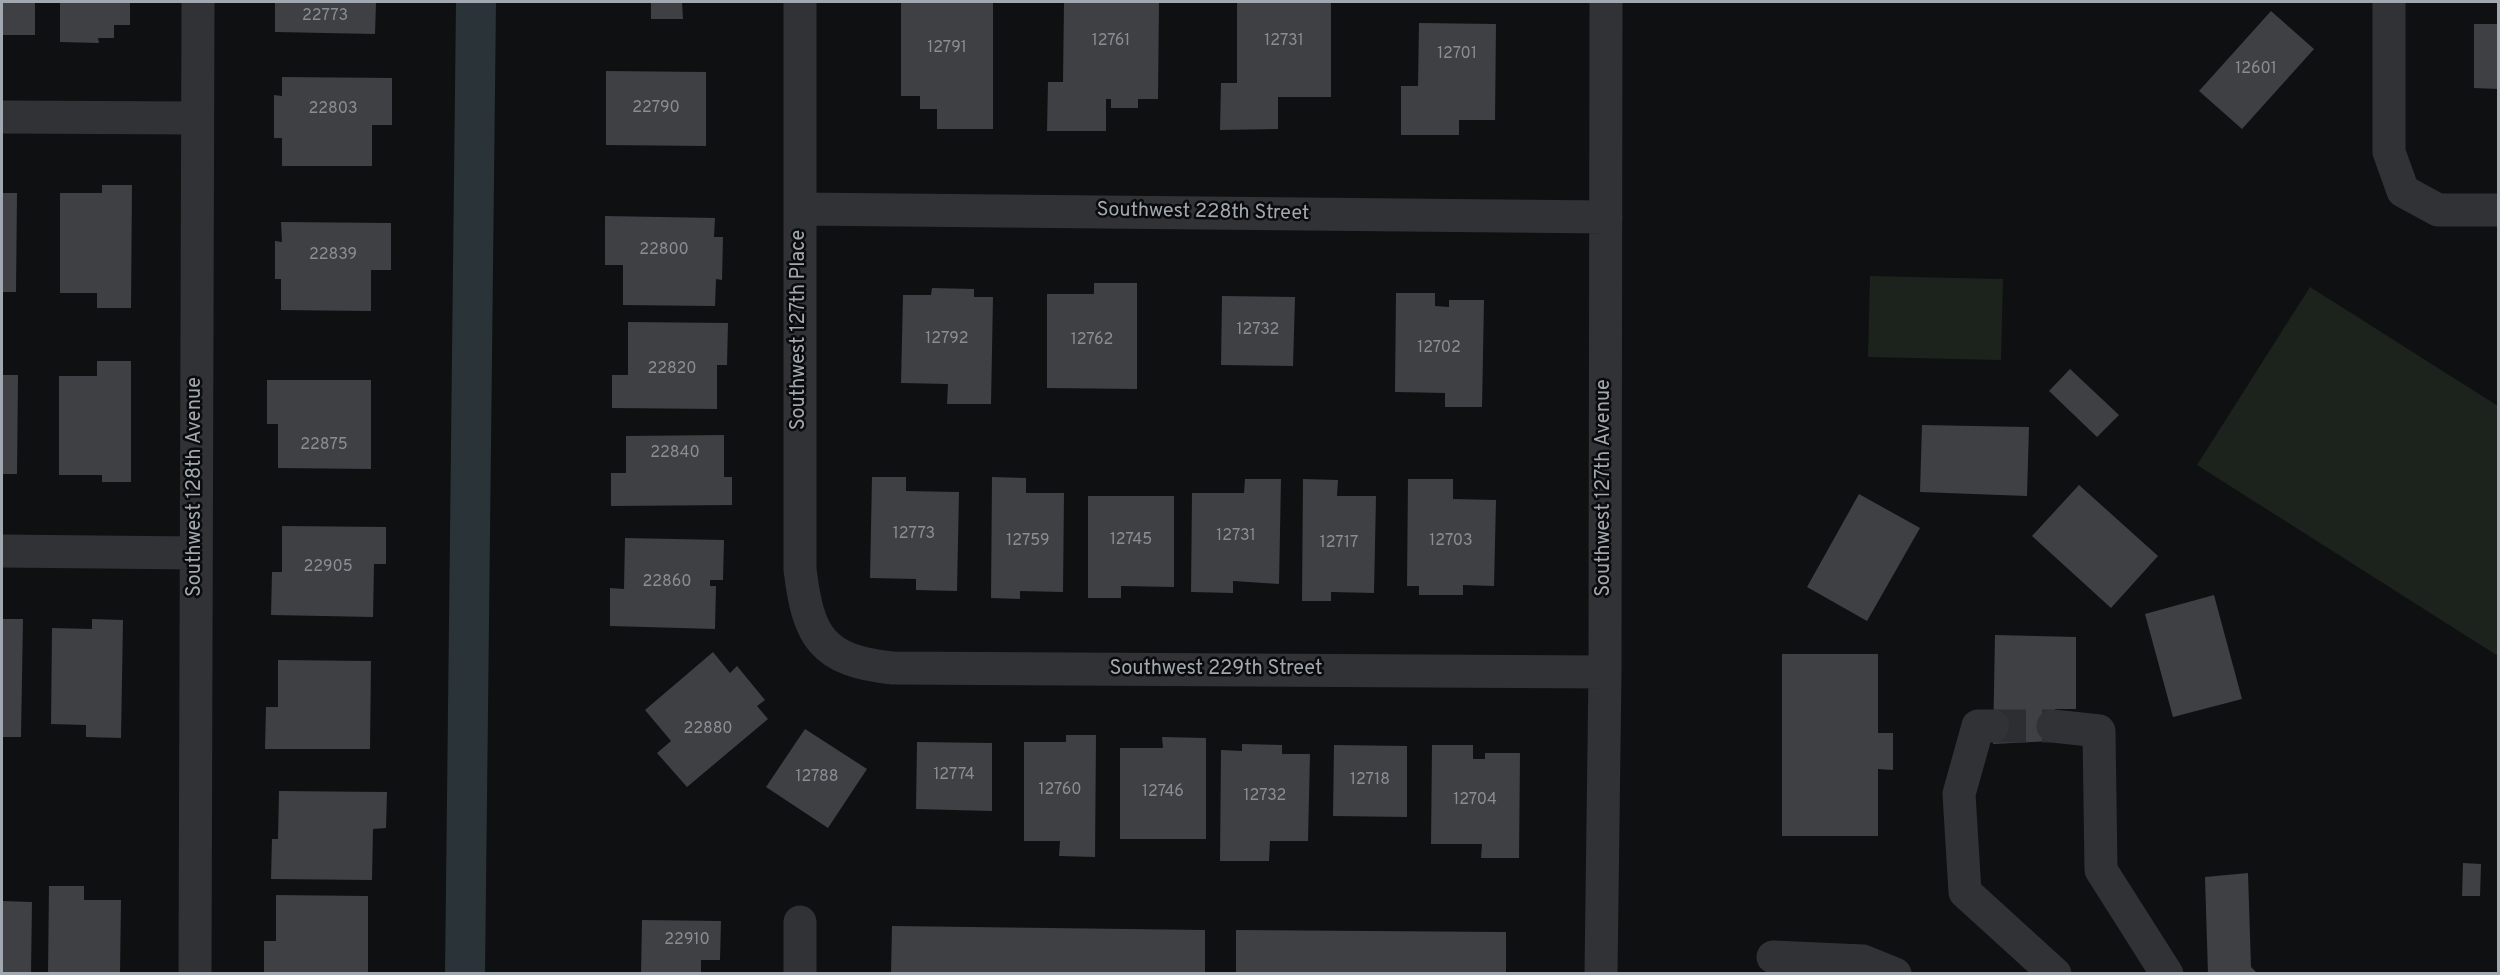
<!DOCTYPE html>
<style>
body{margin:0}
#map{position:relative;width:2500px;height:975px;overflow:hidden;background:#0f1011;font-family:Overpass,sans-serif}
canvas{display:block}
.frame{position:absolute;inset:0;border:3px solid #a2a8b0;pointer-events:none}
</style>
<div id="map">
<canvas width="2500" height="975"></canvas>
<div class="frame"></div>
</div>
<script>
const ctx = document.querySelector('canvas').getContext('2d');
ctx.lineJoin = 'round';
function fillPath(path, color) { ctx.fillStyle = color; ctx.fill(path, 'evenodd'); }
function stroke(path, color, width, dash) { ctx.strokeStyle = color; ctx.lineWidth = width; ctx.lineCap = dash ? 'butt' : 'round'; ctx.setLineDash(dash || []); ctx.stroke(path); }
function drawText(font, color, halo, rows, align = 'center') {
  ctx.font = font + ' Overpass,sans-serif'; ctx.lineWidth = 5; ctx.setLineDash([]); ctx.textBaseline = 'middle'; ctx.strokeStyle = halo; ctx.fillStyle = color; for (const [text, x, y, turn = 0] of rows) {
    ctx.save(); ctx.translate(x, y); ctx.rotate((+turn || 0) * Math.PI / 180); ctx.textAlign = isNaN(turn) ? turn : align; if (halo) ctx.strokeText(text, 0, 0); ctx.fillText(text, 0, 0); ctx.restore();
  }
}
fillPath(new Path2D(`
 M 1870,276 L 2003,279 L 2001,360 L 1868,357 Z
 M 2310,287 L 2498,406 L 2498,656 L 2197,465 Z`), '#1c231c');
stroke(new Path2D(`
 M 465,974 L 476,2`), '#2a3338', 40);
fillPath(new Path2D(`
 M 2,2 L 35,2 L 35,35 L 2,35 Z
 M 60,2 L 130,2 L 130,25 L 114,25 L 114,38 L 98,38 L 99,43 L 60,42 Z
 M 275,2 L 376,2 L 375,34 L 275,32 Z
 M 651,2 L 682,2 L 683,19 L 651,19 Z
 M 901,2 L 993,2 L 993,129 L 937,129 L 937,109 L 920,109 L 920,96 L 901,96 Z
 M 1064,2 L 1159,2 L 1158,99 L 1138,99 L 1138,108 L 1111,108 L 1111,99 L 1106,99 L 1106,131 L 1047,131 L 1048,82 L 1063,82 Z
 M 1237,2 L 1331,2 L 1331,97 L 1278,97 L 1278,129 L 1220,130 L 1221,83 L 1237,83 Z
 M 2271,11 L 2314,49 L 2242,129 L 2199,91 Z
 M 1419,23 L 1496,24 L 1495,120 L 1459,120 L 1459,135 L 1401,135 L 1401,86 L 1418,86 Z
 M 2474,24 L 2498,24 L 2498,89 L 2474,88 Z
 M 606,71 L 706,72 L 706,146 L 606,145 Z
 M 282,77 L 392,78 L 392,125 L 372,125 L 372,166 L 282,166 L 282,138 L 274,138 L 274,95 L 282,96 Z
 M 102,185 L 132,185 L 131,308 L 97,308 L 97,293 L 60,293 L 60,193 L 102,193 Z
 M 2,193 L 17,193 L 16,292 L 2,292 Z
 M 605,216 L 715,218 L 714,237 L 723,237 L 722,280 L 716,279 L 715,306 L 623,305 L 623,265 L 605,265 Z
 M 281,222 L 391,223 L 391,270 L 371,270 L 371,311 L 281,310 L 281,279 L 275,279 L 275,241 L 282,242 Z
 M 1094,283 L 1137,283 L 1137,389 L 1047,388 L 1047,294 L 1094,294 Z
 M 932,288 L 974,289 L 974,297 L 993,297 L 991,404 L 947,404 L 948,384 L 901,383 L 903,295 L 931,295 Z
 M 1396,293 L 1435,293 L 1435,306 L 1449,307 L 1449,300 L 1484,300 L 1482,407 L 1445,407 L 1445,393 L 1395,392 Z
 M 1222,296 L 1295,297 L 1293,366 L 1221,365 Z
 M 628,322 L 728,323 L 727,365 L 717,365 L 717,409 L 612,408 L 612,375 L 628,375 Z
 M 97,361 L 131,361 L 131,482 L 102,482 L 102,475 L 59,475 L 59,376 L 97,376 Z
 M 2070,369 L 2119,415 L 2097,437 L 2049,391 Z
 M 2,375 L 18,375 L 17,474 L 2,474 Z
 M 267,380 L 371,380 L 371,469 L 278,468 L 278,424 L 267,424 Z
 M 1922,425 L 2029,427 L 2027,496 L 1920,492 Z
 M 724,435 L 724,477 L 732,477 L 732,505 L 611,506 L 611,473 L 626,473 L 626,436 Z
 M 872,477 L 906,477 L 906,491 L 959,492 L 957,591 L 916,590 L 916,579 L 870,578 Z
 M 992,477 L 1026,478 L 1026,493 L 1064,493 L 1063,592 L 1020,591 L 1020,599 L 991,598 Z
 M 1245,479 L 1281,479 L 1279,584 L 1233,581 L 1233,593 L 1191,592 L 1192,493 L 1244,493 Z
 M 1303,479 L 1338,480 L 1337,496 L 1376,496 L 1374,593 L 1331,592 L 1331,601 L 1302,601 Z
 M 1408,479 L 1453,479 L 1453,499 L 1496,500 L 1494,586 L 1463,585 L 1463,595 L 1419,595 L 1419,586 L 1407,586 Z
 M 2079,485 L 2158,556 L 2111,608 L 2032,536 Z
 M 1859,494 L 1920,528 L 1867,621 L 1807,587 Z
 M 1088,496 L 1174,496 L 1174,587 L 1121,586 L 1121,598 L 1088,598 Z
 M 282,526 L 386,527 L 386,564 L 374,564 L 373,617 L 271,615 L 272,572 L 282,572 Z
 M 625,538 L 724,540 L 723,580 L 710,580 L 710,586 L 716,586 L 715,629 L 610,626 L 610,588 L 624,589 Z
 M 2214,595 L 2242,699 L 2173,717 L 2145,614 Z
 M 2,619 L 23,619 L 21,737 L 2,737 Z
 M 92,619 L 123,620 L 121,738 L 86,737 L 86,725 L 51,724 L 52,628 L 92,629 Z
 M 1995,635 L 2076,637 L 2076,709 L 2055,709 L 2052,741 L 1993,744 Z
 M 713,652 L 730,673 L 737,666 L 765,700 L 757,706 L 768,719 L 687,787 L 657,753 L 671,741 L 645,710 Z
 M 1782,654 L 1878,654 L 1878,733 L 1893,733 L 1893,770 L 1878,769 L 1878,836 L 1782,836 Z
 M 278,660 L 371,661 L 370,749 L 265,749 L 266,707 L 278,707 Z
 M 805,729 L 867,769 L 828,828 L 766,787 Z
 M 1066,735 L 1096,735 L 1095,857 L 1059,856 L 1060,841 L 1024,841 L 1024,742 L 1066,742 Z
 M 1162,737 L 1206,738 L 1206,839 L 1120,839 L 1120,748 L 1163,748 Z
 M 917,742 L 992,743 L 992,811 L 916,809 Z
 M 1242,744 L 1282,745 L 1282,754 L 1310,754 L 1308,841 L 1270,841 L 1269,861 L 1220,861 L 1221,750 L 1242,751 Z
 M 1334,745 L 1407,746 L 1407,817 L 1333,816 Z
 M 1432,745 L 1473,745 L 1473,759 L 1485,759 L 1485,753 L 1520,753 L 1519,858 L 1481,858 L 1482,844 L 1431,844 Z
 M 279,791 L 387,792 L 386,828 L 373,829 L 372,880 L 271,879 L 272,839 L 278,839 Z
 M 2463,863 L 2481,864 L 2480,896 L 2462,896 Z
 M 2248,873 L 2251,967 L 2258,974 L 2208,974 L 2205,877 Z
 M 49,886 L 84,886 L 84,900 L 121,900 L 120,974 L 48,974 Z
 M 276,895 L 368,896 L 368,974 L 264,974 L 264,941 L 276,941 Z
 M 2,901 L 32,902 L 31,974 L 2,974 Z
 M 642,920 L 721,921 L 720,960 L 701,960 L 701,974 L 641,974 Z
 M 892,926 L 1205,930 L 1205,974 L 891,974 Z
 M 1236,930 L 1506,932 L 1506,974 L 1236,974 Z`), '#3e4044');
stroke(new Path2D(`
 M 1993,726 L 2053,726`), '#2c2e31', 33, [33, 16]);
stroke(new Path2D(`
 M 800,2 L 800,569 C 808,637 822,661 893,668 L 1605,672
 M 2389,2 L 2389,152 L 2403,191 L 2438,210 L 2498,210
 M 2,117 L 197,118
 M 800,209 L 1606,217
 M 2,551 L 196,553
 M 1993,726 L 1978,726 L 1959,794 L 1965,892 L 2055,974
 M 2053,726 L 2099,731 L 2101,870 L 2167,974
 M 1773,957 L 1863,961 L 1895,974
 M 195,974 L 198,2
 M 800,974 L 800,922
 M 1601,974 L 1605,672 L 1606,2`), '#313235', 33);
drawText('16px', '#898e95', null, [
 ["22773",325,17],
 ["12761",1111,42],
 ["12731",1284,42],
 ["12791",947,49],
 ["12701",1457,55],
 ["12601",2256,70],
 ["22790",656,109],
 ["22803",333,110],
 ["22800",664,251],
 ["22839",333,256],
 ["12732",1258,331],
 ["12792",947,340],
 ["12762",1092,341],
 ["12702",1439,349],
 ["22820",672,370],
 ["22875",324,446],
 ["22840",675,454],
 ["12773",914,535],
 ["12731",1236,537],
 ["12745",1131,541],
 ["12759",1028,542],
 ["12703",1451,542],
 ["12717",1339,544],
 ["22905",328,568],
 ["22860",667,583],
 ["22880",708,730],
 ["12774",954,776],
 ["12788",817,778],
 ["12718",1370,781],
 ["12760",1060,791],
 ["12746",1163,793],
 ["12732",1265,797],
 ["12704",1475,801],
 ["22910",687,941]
]);
drawText('20px', '#a2a8b0', '#0a0b0c', [
 ["Southwest 228th Street",1203,213,1],
 ["Southwest 127th Place",800,330,-90],
 ["Southwest 128th Avenue",196,487,-90],
 ["Southwest 127th Avenue",1605,488,-90],
 ["Southwest 229th Street",1216,670]
]);
</script>
